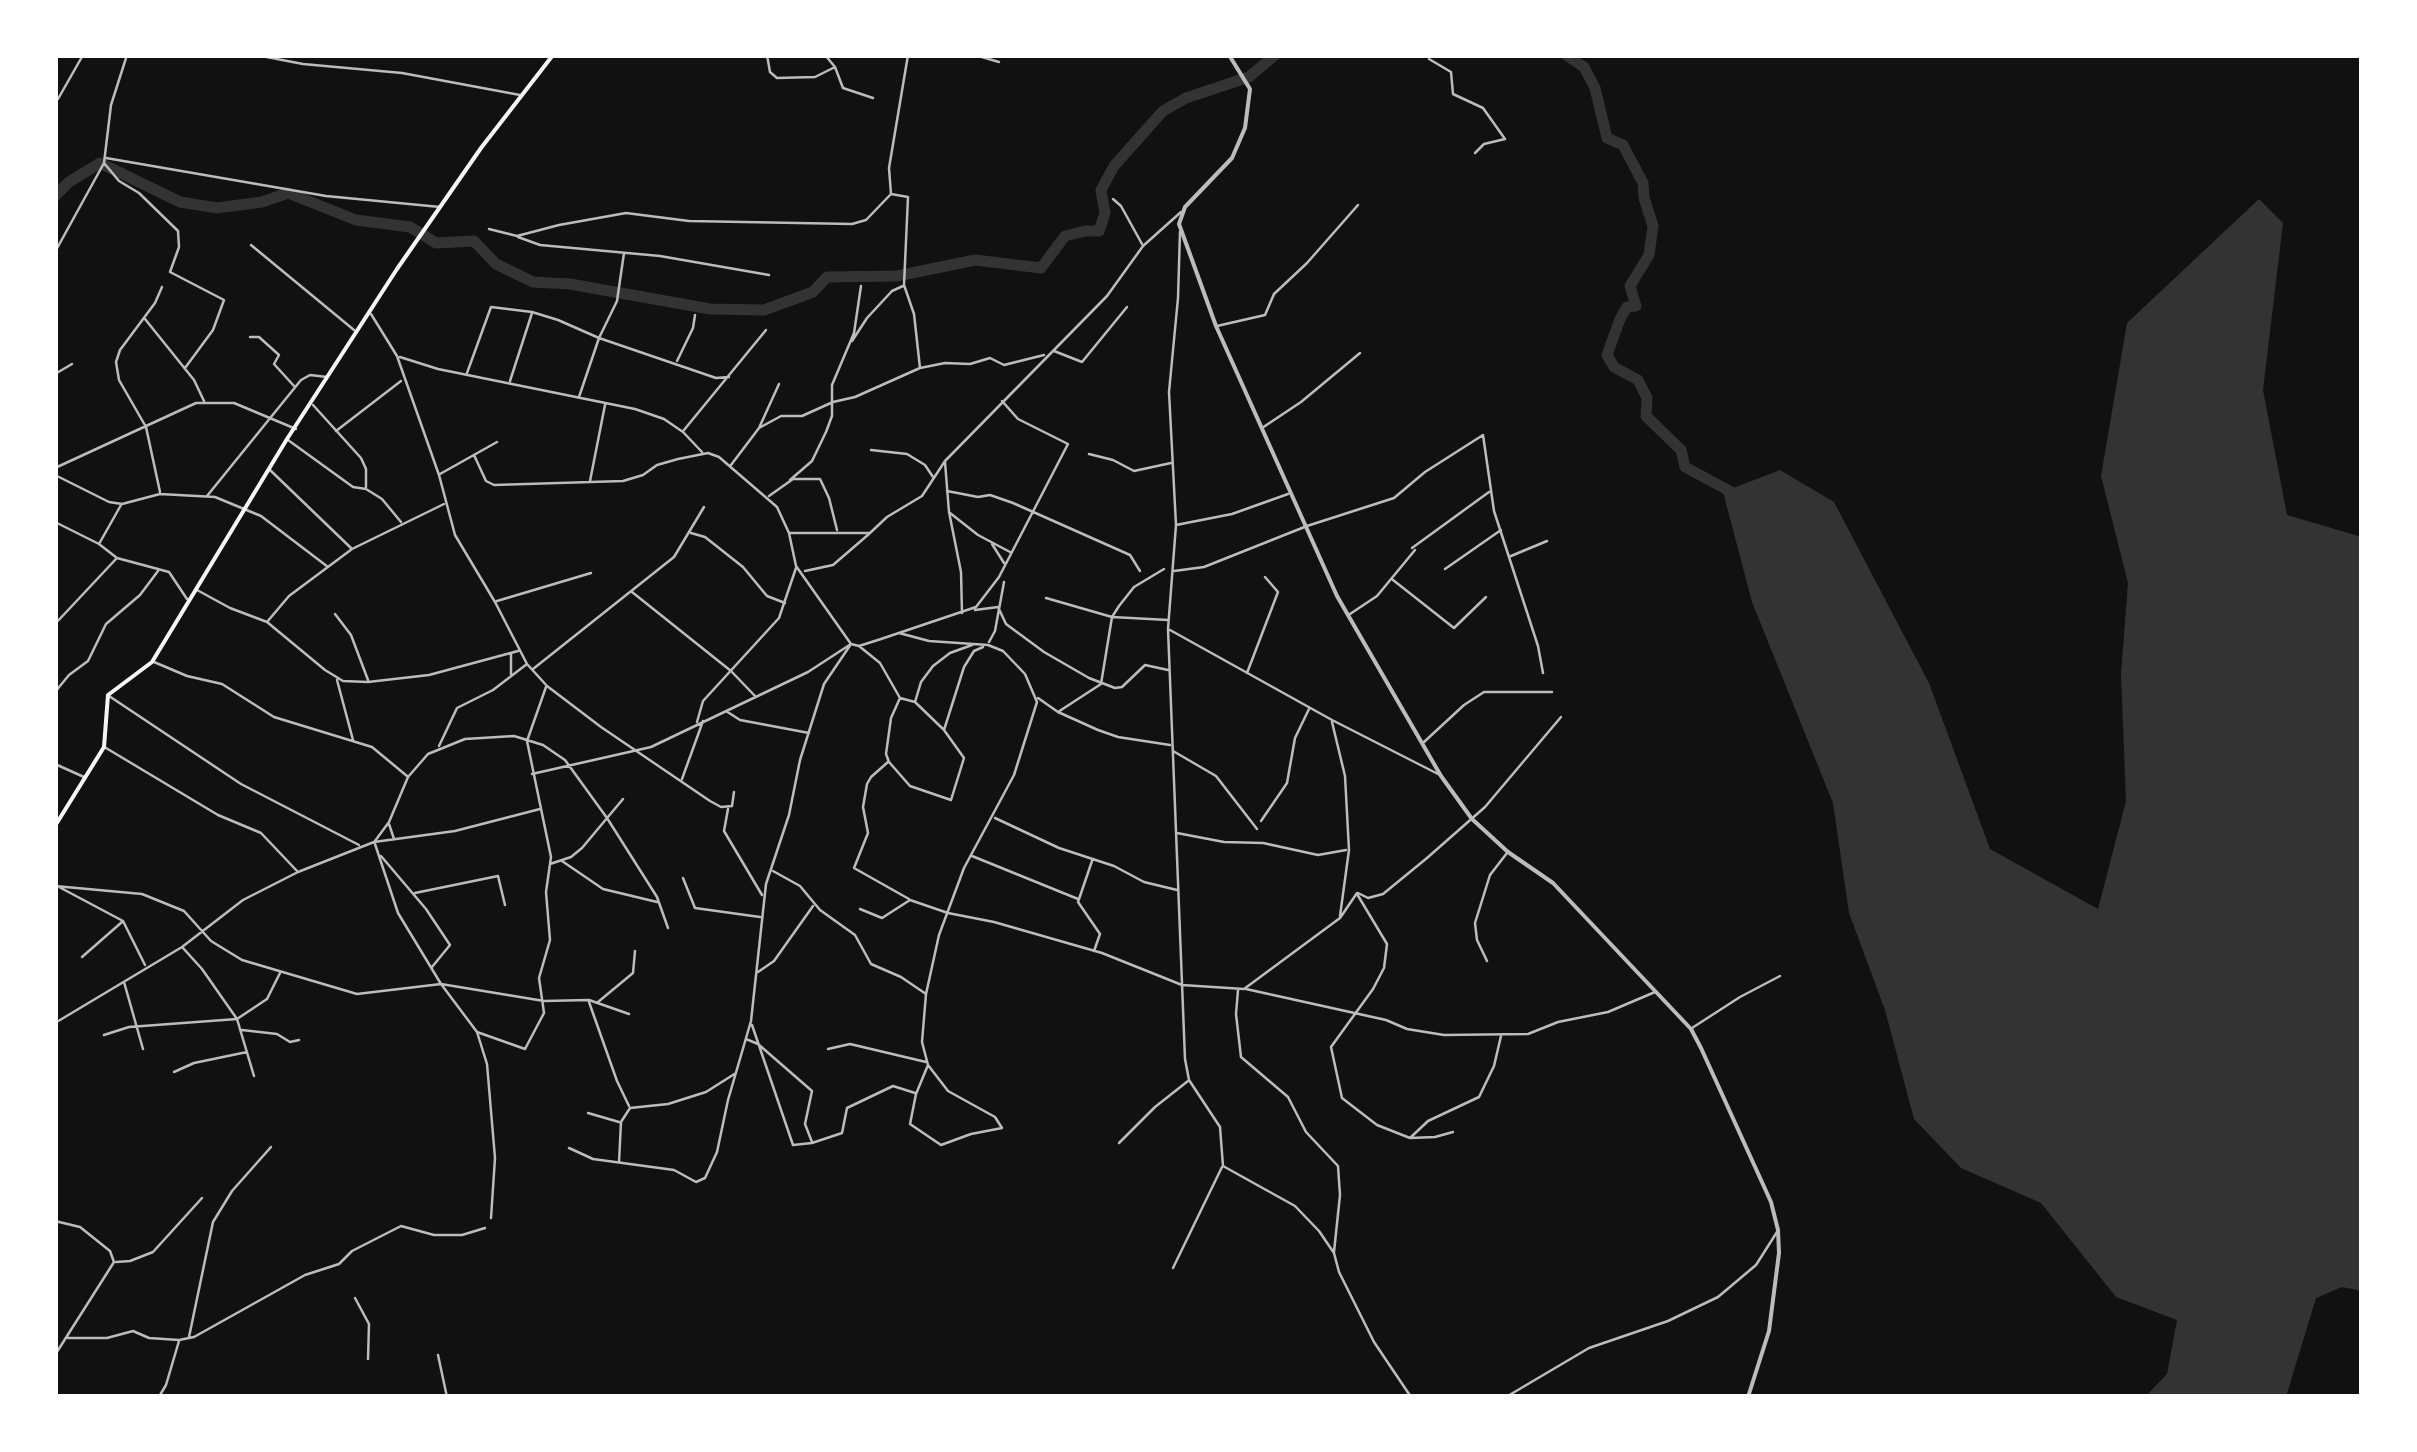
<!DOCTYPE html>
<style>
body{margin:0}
#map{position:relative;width:2417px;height:1452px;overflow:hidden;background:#111;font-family:Lato,sans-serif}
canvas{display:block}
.frame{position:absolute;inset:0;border:58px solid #fff;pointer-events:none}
</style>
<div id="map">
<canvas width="2417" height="1452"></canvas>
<div class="frame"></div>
</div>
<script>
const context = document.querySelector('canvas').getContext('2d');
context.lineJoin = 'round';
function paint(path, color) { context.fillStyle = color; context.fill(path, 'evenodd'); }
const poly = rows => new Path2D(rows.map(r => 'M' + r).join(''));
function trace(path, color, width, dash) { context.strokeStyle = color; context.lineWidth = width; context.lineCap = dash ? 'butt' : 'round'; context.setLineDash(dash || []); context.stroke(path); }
paint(poly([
 [2259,199,2283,223,2263,390,2287,515,2362,537,2362,1291,2342,1287,2316,1298,2286,1397,2145,1397,2167,1374,2177,1320,2116,1297,2041,1203,1961,1168,1914,1119,1885,1010,1849,913,1833,803,1752,602,1723,492,1780,470,1834,502,1929,683,1990,849,2098,909,2126,801,2121,674,2128,583,2101,476,2127,323]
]), '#333');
trace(poly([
 [1566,55,1584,67,1595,88,1607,138,1623,145,1643,183,1644,198,1653,226,1649,255,1630,286,1636,306,1627,307,1620,319,1607,355,1614,367,1638,380,1647,398,1646,416,1681,450,1685,467,1739,496],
 [55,196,69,182,100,163,180,202,217,208,262,202,288,193,356,220,410,227,436,243,474,241,496,264,533,282,570,284,710,309,764,310,813,292,827,277,897,276,975,260,1041,268,1065,236,1085,231,1099,231,1105,213,1101,190,1114,166,1163,111,1186,98,1249,77,1275,55]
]), '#333', 11);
trace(poly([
 [256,55,303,64,402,73,520,95],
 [767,55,770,72,777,78,815,77,835,67],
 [825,55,835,67,843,88,873,98],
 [908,55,889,168,891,194,908,197,904,285,914,314,920,368],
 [975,55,999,62],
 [1429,59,1451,72,1453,94,1483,108,1505,139,1484,144,1475,153],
 [58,99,83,55],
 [106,158,326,196,440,207],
 [104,163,119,181,139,193,178,231,179,247,170,272,224,300,213,330,185,368],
 [1113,199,1121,206,1142,244],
 [489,229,517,236,559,225,626,213,689,221,852,224,866,220,891,194],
 [1180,232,1178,298,1169,392,1176,525,1168,629,1185,1059,1189,1080,1220,1127,1223,1166,1295,1206,1319,1231,1334,1253,1339,1272,1374,1342,1411,1397],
 [518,237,540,245,660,256,769,275],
 [251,245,354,330],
 [55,252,104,163,111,105,127,55],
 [371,314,397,356,439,475,455,535,495,602,527,664,547,686,601,727,710,801,721,807,732,806,734,792],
 [145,319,194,380,204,401],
 [1217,326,1265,315,1274,294,1307,263,1358,205],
 [250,337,259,337,279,355,274,364,294,386],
 [852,341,867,318,892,291,903,286],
 [1054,351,1082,362,1127,307],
 [400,357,438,369,635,409,664,419,683,432,702,452],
 [677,361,693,328,695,315],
 [467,373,491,307,532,312,558,320,599,338,716,378,729,377],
 [55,374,72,364],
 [510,381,532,313],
 [579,397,599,338,617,301,624,253],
 [313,405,361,458,366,469,366,487],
 [759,428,781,416,802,416,833,402,855,397,920,368,945,363,970,364,990,358,1004,365,1044,355],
 [1262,428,1301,402,1360,353],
 [684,430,766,330],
 [336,431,401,381],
 [288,440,353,487,366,489,382,499,401,522],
 [871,450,907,454,925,465,933,477],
 [1089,454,1113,460,1134,471,1171,463],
 [474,455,486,481,494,485,623,481,643,475,657,465,678,459,708,453,719,457,777,507,789,533,796,566,851,644,824,684,800,760,789,815,766,884,751,1021,728,1100,717,1152,705,1178,696,1182,674,1170,593,1159,569,1148],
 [945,462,949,512,961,572,962,613],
 [731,465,759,428,779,384],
 [55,468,196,403,234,403,296,429],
 [270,470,351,548],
 [440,474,497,442],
 [55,475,109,502,122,504,160,494,215,497,261,516,328,567],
 [790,480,812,461,826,432,832,416,832,385,854,333,861,286],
 [590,481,605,405],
 [947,491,978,497,990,495,1013,503,1130,555,1140,571],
 [160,492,146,427,119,380,116,362,120,350,155,303,162,287],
 [207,496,301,380,310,375,327,377],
 [769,496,793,479,820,479,829,498,837,530],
 [950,513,978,535,1010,552],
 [55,522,99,544,117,558,169,572,187,599],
 [1176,525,1232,514,1288,494],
 [691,533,705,537,743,567,767,596,785,603],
 [789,533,870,533,887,517,922,496,945,461,1107,296,1143,246,1181,212],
 [99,544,121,505],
 [992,544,1004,563],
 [1412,548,1489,492],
 [1511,556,1547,541],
 [1445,569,1501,530],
 [805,571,833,565,869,534],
 [1174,571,1204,567,1307,526,1394,498,1425,472,1483,435,1494,511,1538,646,1543,673],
 [1393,580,1454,628,1486,597],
 [197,590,230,608,267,622,325,670,343,681,368,682,429,675,518,651],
 [632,592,731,671,755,696],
 [1046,598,1112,617,1168,620],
 [497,601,591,573],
 [975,610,998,607,1006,624,1044,652,1089,678,1115,688,1122,687,1145,665,1168,670],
 [335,614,351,635,368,680],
 [1350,614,1377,596,1415,550],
 [267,622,289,596,352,549,444,504],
 [55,624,116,559],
 [1170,630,1332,720,1440,775],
 [899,633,929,641,988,645,1003,651,1025,674,1037,702,1014,775,964,868,939,935,926,994,922,1042,928,1065,948,1091,995,1117,1002,1128,971,1134,941,1145,910,1124,916,1094,928,1065],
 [989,642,995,631,1004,582],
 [859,646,880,663,900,698,915,702,943,729],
 [511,653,511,675],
 [154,662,187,676,222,684,274,717,372,747,407,776],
 [533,669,674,557,704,507],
 [1247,673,1278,592,1265,577],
 [337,680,353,740],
 [55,692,69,675,88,661,106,624,140,595,158,571],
 [109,696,241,784,359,845],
 [900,698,891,718,886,754,889,762,910,786,951,800,964,758,944,730,964,667,974,651,983,647],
 [1038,698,1058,712,1098,730,1118,737,1170,745],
 [915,702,921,682,933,666,950,653,972,645],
 [726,711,740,720,809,733],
 [1058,712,1101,684,1112,617,1119,606,1134,587,1164,569],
 [697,722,703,701,779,618,796,568],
 [1332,722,1345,776,1349,850,1340,916],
 [1424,742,1464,705,1484,692,1552,692],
 [439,746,457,708,493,690,527,664],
 [106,748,218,815,261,833,298,872],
 [1173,751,1216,776,1257,829],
 [888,762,871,777,867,784,863,807,868,833,854,868,909,899],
 [55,764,84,777],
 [532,774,651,747,808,672,851,644,859,646,881,639,976,607,999,577,1068,444,1018,419,1002,401],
 [682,779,703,721],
 [728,809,724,831,762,895],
 [995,818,1059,848,1114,866,1144,882,1177,890],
 [1261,821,1287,783,1295,738,1309,709],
 [389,824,394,839],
 [1177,833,1224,842,1263,843,1318,855,1346,850],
 [375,841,389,822,408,777,428,754,465,739,514,736,543,745,565,760,607,818,657,897,668,928],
 [375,844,398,913,441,984,477,1032,487,1064,495,1158,491,1218],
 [381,856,426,909,450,945,432,967],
 [972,856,1078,899],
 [562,861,603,889,657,902],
 [1092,861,1078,902,1100,934,1094,951],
 [550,864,571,857,582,848,623,799],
 [773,871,800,886,820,910,855,935,871,964,901,977,926,994],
 [683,878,695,908,760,917],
 [55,886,142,894,184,911,211,941,242,960,357,994,441,984,544,1001,589,1000,629,1014],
 [59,887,123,921,145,965],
 [415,893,498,876,505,905],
 [1358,893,1368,898,1383,894,1427,858,1485,807,1561,717],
 [1357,894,1387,944,1384,968,1373,989,1331,1047,1342,1098,1377,1125,1410,1138,1435,1137,1453,1132],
 [860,909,882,918,910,900,948,913,994,922,1102,953,1182,985,1244,989,1340,918,1357,893],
 [183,948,202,969,237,1019,254,1076],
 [82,957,122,922],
 [1487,961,1477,940,1475,923,1490,875,1507,853],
 [758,972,774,961,813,906],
 [124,982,143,1049],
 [1246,989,1386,1020,1407,1029,1444,1035,1528,1034,1558,1022,1608,1012,1655,992],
 [1238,990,1236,1014,1241,1057,1288,1097,1306,1132,1338,1166,1340,1195,1334,1252],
 [589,1002,617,1081,629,1106],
 [598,1002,633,973,635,951],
 [55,1023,182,947,243,900,298,872,374,842,455,831,540,809],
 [752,1025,793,1145,812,1143,842,1133,847,1108,893,1086,915,1093],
 [1692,1028,1740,997,1780,976],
 [242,1030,277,1034,290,1042,299,1040],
 [477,1032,525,1049,544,1013,539,978,550,940,546,892,551,857,527,741,546,687],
 [104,1035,129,1027,237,1019,267,999,280,973],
 [746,1039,758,1044,812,1091,805,1124,812,1142],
 [828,1049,850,1044,926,1062],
 [174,1072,194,1063,247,1052],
 [588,1113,619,1122],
 [1410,1138,1428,1121,1479,1097,1494,1066,1501,1036],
 [1119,1143,1155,1107,1188,1081],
 [619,1162,621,1122,630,1108,668,1104,706,1092,736,1073],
 [55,1221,80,1227,110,1251,114,1262,55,1355],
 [116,1262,130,1261,153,1252,202,1198],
 [1173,1268,1222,1167],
 [355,1298,369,1324,368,1359],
 [189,1337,213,1222,232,1191,271,1147],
 [68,1338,107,1338,133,1331,149,1338,179,1340,194,1337,305,1275,339,1264,352,1251,401,1226,434,1235,462,1235,485,1228],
 [438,1355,447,1397],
 [160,1395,166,1385,179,1341],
 [1506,1397,1589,1348,1668,1321,1718,1297,1756,1265,1777,1232]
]), '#bcbcbc', 2.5);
trace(poly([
 [1229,55,1250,89,1245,128,1232,158,1185,207,1179,224,1216,326,1337,596,1441,776,1472,819,1508,852,1553,883,1691,1029,1701,1048,1771,1202,1778,1230,1779,1253,1769,1331,1748,1397]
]), '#bcbcbc', 4);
trace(poly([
 [55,826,104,747,108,695,152,662,287,439,397,269,481,148,553,55]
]), '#f5f5f5', 4);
</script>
